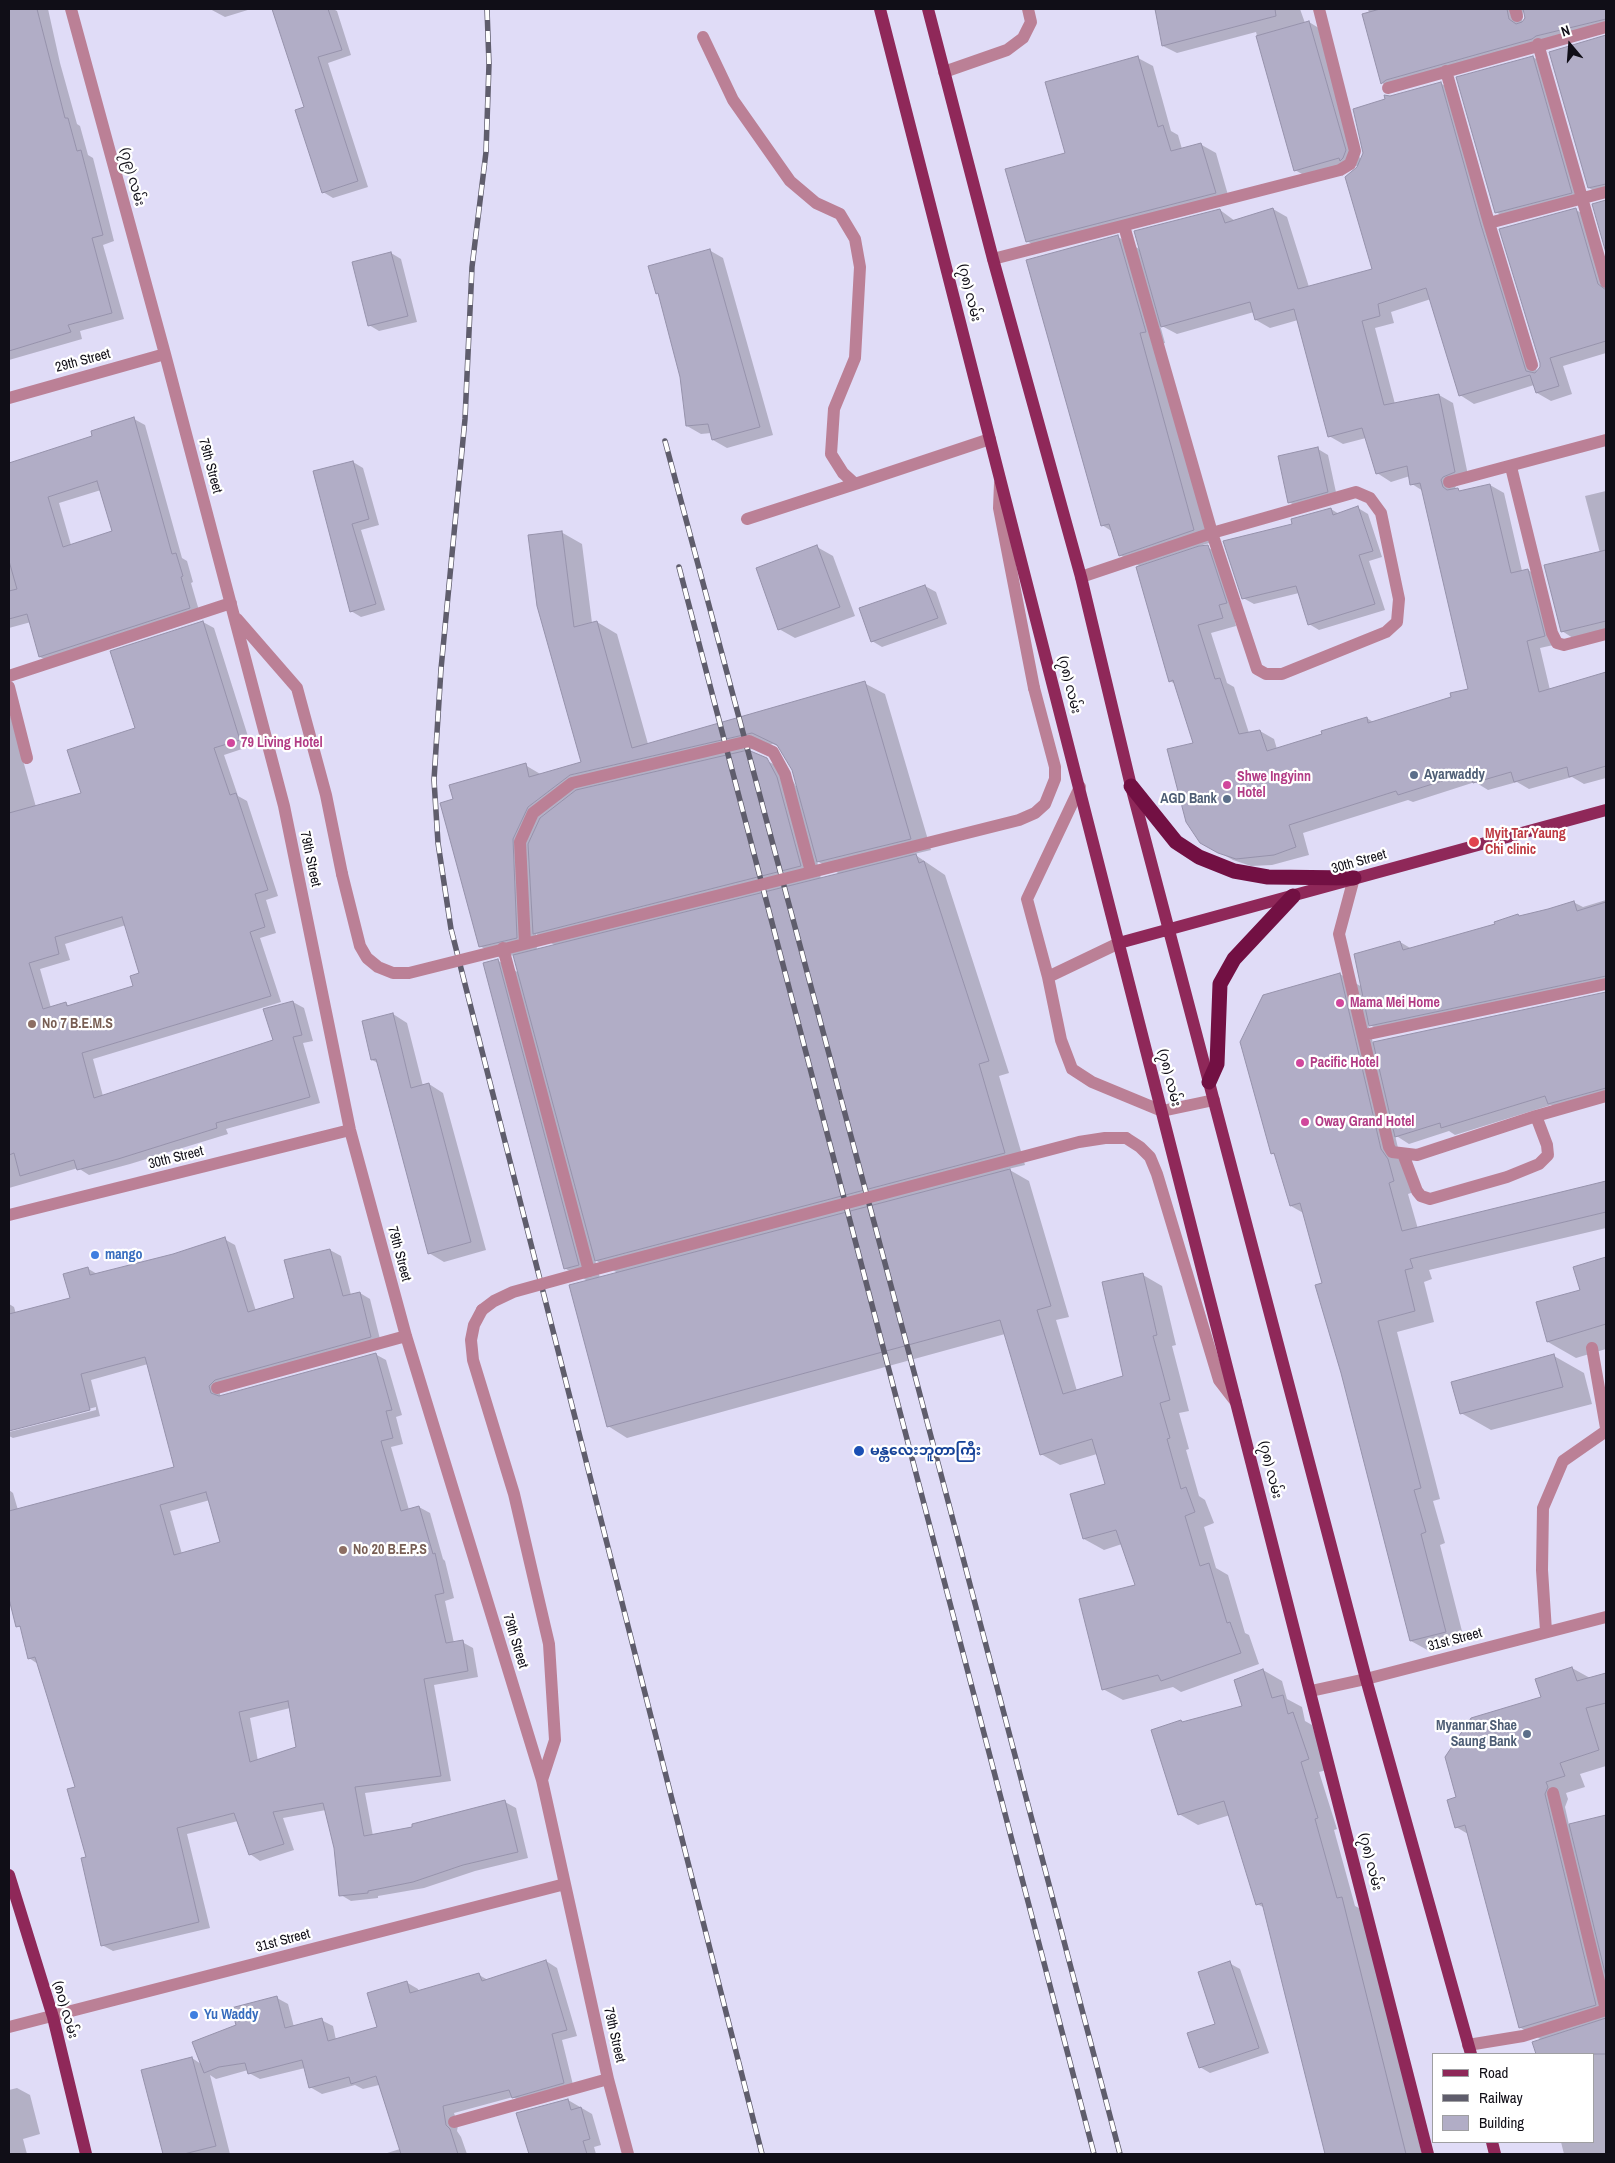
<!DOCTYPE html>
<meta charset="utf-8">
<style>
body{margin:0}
#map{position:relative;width:1615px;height:2163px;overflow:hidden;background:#e0dcf7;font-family:"Archivo Narrow",sans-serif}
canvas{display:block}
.frame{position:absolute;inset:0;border:10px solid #100e17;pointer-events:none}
.legend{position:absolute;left:1432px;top:2053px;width:162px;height:90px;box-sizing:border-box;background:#fff;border:1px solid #9f9fa2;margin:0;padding:6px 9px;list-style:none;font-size:15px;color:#100e17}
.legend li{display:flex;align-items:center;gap:10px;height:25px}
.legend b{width:25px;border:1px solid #9f9fa2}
.north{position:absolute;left:1545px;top:20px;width:50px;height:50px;-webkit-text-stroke:4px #fff;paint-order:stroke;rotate:342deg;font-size:14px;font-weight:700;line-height:20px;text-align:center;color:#100e17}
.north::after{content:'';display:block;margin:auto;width:18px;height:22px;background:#100e17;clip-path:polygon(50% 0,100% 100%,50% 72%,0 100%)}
</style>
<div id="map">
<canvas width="1615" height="2163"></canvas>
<div class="frame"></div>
<ul class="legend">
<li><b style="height:6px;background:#8f2859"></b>Road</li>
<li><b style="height:6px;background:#5f5d6c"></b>Railway</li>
<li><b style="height:14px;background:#b1adc6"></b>Building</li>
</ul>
<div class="north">N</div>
</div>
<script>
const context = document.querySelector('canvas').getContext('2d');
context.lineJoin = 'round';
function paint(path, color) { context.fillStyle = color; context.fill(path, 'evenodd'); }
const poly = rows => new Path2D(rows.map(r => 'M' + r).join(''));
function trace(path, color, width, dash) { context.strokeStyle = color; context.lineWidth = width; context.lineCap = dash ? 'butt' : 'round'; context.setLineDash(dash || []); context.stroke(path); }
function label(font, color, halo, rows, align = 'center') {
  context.font = font + ' "Archivo Narrow","Noto Sans Myanmar",sans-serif'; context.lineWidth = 4.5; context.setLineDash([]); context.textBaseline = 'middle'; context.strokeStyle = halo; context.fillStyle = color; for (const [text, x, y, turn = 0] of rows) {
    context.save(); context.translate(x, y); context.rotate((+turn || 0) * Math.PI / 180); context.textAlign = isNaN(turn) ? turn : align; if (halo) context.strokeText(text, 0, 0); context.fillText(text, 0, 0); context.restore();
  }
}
paint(poly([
 [9,9,48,9,60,63,77,124,80,126,88,155,93,158,114,241,103,245,124,319,80,331,82,339,9,360],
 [210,9,251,9,225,17],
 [316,9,333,9,337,11,351,55,328,63,368,187,333,198,323,192,305,108,277,21],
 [1156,9,1300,9,1305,23,1309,22,1322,30,1361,162,1387,100,1390,97,1440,83,1454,91,1538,375,1576,210,1590,218,1606,274,1606,353,1563,366,1572,394,1551,401,1537,393,1534,385,1474,404,1460,395,1431,299,1391,312,1394,323,1375,328,1395,404,1439,395,1453,403,1469,480,1457,484,1454,490,1462,492,1490,485,1504,493,1522,571,1528,570,1542,578,1558,644,1540,648,1550,690,1606,680,1606,778,1584,784,1572,777,1529,789,1517,782,1488,790,1475,782,1413,802,1408,800,1303,833,1309,855,1272,865,1251,866,1233,860,1201,842,1195,744,1175,684,1170,681,1141,567,1120,555,1113,532,1102,525,1118,237,1141,250,1220,210,1235,221,1273,209,1287,217,1309,287,1374,270,1360,165,1309,178,1295,170,1256,32,1177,53,1163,46],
 [1254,312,1256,320,1270,328,1298,320,1329,436,1343,444,1366,438,1377,473,1391,482,1410,476,1412,484,1423,491,1470,689,1452,698,1373,722,1367,718,1277,749,1274,739,1260,731,1249,733,1234,687,1227,683,1211,633,1236,626,1221,555,1207,547,1199,546,1213,542,1159,345,1165,343,1160,325,1177,334],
 [1368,9,1606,9,1606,30,1396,91,1382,83,1364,14,1369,13],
 [1523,11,1525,11,1526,14,1522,23],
 [1606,37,1606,195,1603,196,1589,188,1550,52],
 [1533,57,1548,66,1587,201,1511,221,1496,212],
 [1138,58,1153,66,1171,131,1178,135,1182,149,1200,144,1216,153,1230,202,1042,250,1027,241],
 [709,250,723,258,773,435,727,448,713,440,711,433,701,434,687,426,682,377,660,294,657,293],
 [391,253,401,259,417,322,379,331,369,325],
 [134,419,145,425,182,558,187,561,193,582,191,583,200,614,52,663,40,657,31,622,9,628,9,464,94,437],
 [101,490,113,532,71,545,59,503],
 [1318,449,1328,455,1337,497,1299,508,1289,502],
 [353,462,363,468,379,525,361,530,385,610,361,617,351,611,340,573],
 [1606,491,1606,632,1576,640,1562,631,1600,553,1585,496],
 [1358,508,1368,514,1382,557,1369,561,1385,610,1319,630,1309,624,1299,593,1254,604,1243,598,1293,525,1331,509,1339,514],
 [561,532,582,544,592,623,597,622,617,634,648,744,864,683,885,694,931,850,914,854,945,875,1009,1073,999,1076,1025,1165,1008,1169,1029,1181,1069,1317,1056,1320,1077,1391,1124,1377,1143,1275,1162,1286,1176,1345,1172,1346,1189,1411,1179,1413,1189,1449,1186,1450,1199,1496,1205,1500,1214,1523,1204,1527,1216,1568,1228,1575,1245,1633,1249,1635,1259,1664,1181,1692,1173,1687,1123,1700,1103,1689,1137,1585,1122,1544,1104,1550,1084,1539,1071,1495,1106,1484,1097,1454,1060,1465,1041,1454,1005,1334,627,1438,608,1426,588,1281,566,1269,497,960,519,973,514,955,500,958,480,946,454,800,525,765,542,775,583,763],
 [773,744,780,747,793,770,798,790,788,772,747,750],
 [817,861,840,874,821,879],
 [536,934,556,946,537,951],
 [595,1260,602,1264,618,1273,600,1278],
 [817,547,833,556,855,616,795,638,779,629],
 [925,586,936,592,947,624,882,647,872,641],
 [203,622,214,628,251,746,224,755,238,796,247,801,278,896,266,900,276,933,260,938,281,1002,93,1059,103,1096,274,1041,293,1002,304,1008,313,1041,303,1043,320,1103,226,1129,228,1134,130,1164,89,1175,78,1168,9,1188,9,710,36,807,82,794,136,729],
 [126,925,141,974,134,987,70,1006,66,1004,51,1008,40,969,70,960,65,944],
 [1606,900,1606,985,1383,1032,1368,1024,1373,1043,1606,994,1606,1098,1562,1111,1551,1105,1455,1135,1449,1131,1409,1144,1395,1135,1401,1161,1414,1192,1408,1194,1418,1229,1606,1183,1606,1228,1429,1270,1432,1279,1424,1282,1434,1322,1397,1332,1440,1499,1433,1501,1445,1543,1440,1545,1465,1643,1431,1652,1411,1641,1305,1214,1291,1206,1276,1156,1272,1153,1340,974,1362,987,1400,942,1412,949,1497,925,1518,916,1521,917,1573,902,1583,907],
 [393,1014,407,1023,423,1086,429,1084,443,1093,486,1250,444,1262,429,1253,378,1063,372,1060],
 [224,1239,235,1245,256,1311,295,1299,330,1250,341,1256,351,1295,360,1293,370,1299,381,1343,220,1392,220,1397,375,1354,386,1360,402,1415,396,1417,403,1444,391,1447,409,1510,419,1507,430,1513,443,1559,445,1561,454,1598,445,1601,454,1643,462,1642,473,1648,478,1677,434,1685,451,1781,365,1793,373,1836,414,1828,505,1802,516,1808,528,1858,475,1871,424,1888,378,1896,378,1898,351,1901,341,1895,336,1848,326,1810,283,1818,294,1850,260,1861,250,1854,238,1821,187,1834,210,1928,113,1951,102,1945,76,1788,38,1664,29,1658,22,1628,17,1626,9,1594,9,1490,13,1493,18,1510,176,1468,148,1364,91,1380,100,1416,13,1438,9,1436,9,1304,14,1307,16,1314,71,1299,87,1268,97,1274,173,1255],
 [96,1407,96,1410,9,1432,9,1430],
 [210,1500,222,1543,182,1554,170,1511],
 [290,1708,297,1748,258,1761,250,1718],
 [1606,1258,1606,1349,1576,1358,1548,1342,1581,1291,1574,1268],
 [1554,1356,1584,1373,1592,1404,1491,1430,1461,1413],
 [1572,1668,1590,1678,1606,1674,1606,1766,1580,1774,1585,1787,1566,1793,1568,1799,1565,1807,1569,1825,1606,1816,1606,2154,1564,2154,1561,2142,1594,2142,1594,2054,1537,2054,1534,2042,1542,2040,1521,2028,1468,1834,1456,1827,1458,1798,1543,1698],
 [1263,1670,1282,1681,1287,1699,1302,1707,1305,1721,1312,1725,1327,1770,1319,1772,1337,1829,1334,1830,1355,1906,1361,1909,1422,2154,1326,2154,1265,1908,1257,1904,1230,1815,1198,1825,1179,1814,1181,1721,1184,1723,1244,1707],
 [546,1961,557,1968,577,2036,562,2040,574,2089,524,2103,513,2097,454,2113,458,2125,457,2131,461,2137,467,2154,384,2154,400,2149,379,2085,363,2089,355,2085,322,2094,310,2087,305,2068,260,2079,249,2073,248,2070,216,2079,210,2075,230,2154,164,2154,143,2071,192,2058,201,2064,237,2026,277,1998,288,2004,294,2027,321,2020,333,2026,336,2040,379,2028,406,1982,418,1989,419,1992,479,1975,488,1980],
 [1229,1963,1240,1969,1269,2053,1210,2073,1200,2067,1217,2025],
 [17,2088,30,2095,40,2134,23,2139,27,2154,9,2154,9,2090],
 [568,2100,592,2114,601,2145,594,2147,596,2154,530,2154,518,2114]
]), '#0003');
const building = poly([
 [9,9,37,9,65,118,68,118,77,151,81,150,103,235,92,238,112,313,68,325,71,332,9,351,9,9],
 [272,9,328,9,342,50,318,57,358,181,322,193,295,110,304,107,272,9],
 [1155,9,1275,9,1276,16,1162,46,1155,9],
 [1380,9,1507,9,1509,19,1516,24,1522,22,1525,18,1523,9,1606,9,1606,19,1536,36,1532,39,1386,80,1381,84,1362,14,1380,9],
 [1309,21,1346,150,1343,158,1340,161,1339,158,1294,171,1256,36,1309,21],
 [1606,35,1606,184,1588,188,1549,52,1606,35],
 [1138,56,1158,127,1163,125,1171,151,1201,143,1216,193,1026,242,1005,169,1065,153,1045,82,1138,56],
 [1533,56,1572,193,1495,213,1456,77,1533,56],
 [1441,82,1481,225,1526,371,1535,373,1540,367,1540,363,1499,229,1576,208,1598,284,1606,290,1606,341,1550,358,1559,386,1536,393,1530,375,1459,396,1426,288,1378,304,1380,316,1362,321,1384,405,1439,394,1455,472,1443,477,1441,480,1443,487,1447,490,1458,488,1459,491,1490,484,1511,573,1528,569,1545,636,1527,641,1539,692,1606,672,1606,766,1569,777,1567,767,1514,782,1511,772,1473,783,1470,772,1398,795,1396,791,1289,825,1296,847,1274,855,1236,859,1218,853,1200,843,1186,822,1167,749,1193,743,1173,680,1169,682,1136,567,1199,546,1208,545,1227,603,1219,605,1223,618,1198,625,1215,679,1220,678,1239,734,1260,730,1267,751,1322,734,1321,731,1367,717,1368,723,1451,697,1450,693,1468,689,1420,483,1410,485,1407,466,1376,474,1362,428,1328,437,1294,309,1255,320,1250,302,1161,327,1134,231,1220,209,1225,223,1273,208,1298,289,1372,269,1345,177,1357,167,1363,153,1353,109,1385,99,1384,95,1390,96,1441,82],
 [1606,200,1606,253,1592,204,1606,200],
 [1118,235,1146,332,1140,333,1194,530,1119,556,1109,524,1101,526,1026,260,1118,235],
 [710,249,760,427,712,440,708,424,686,426,680,377,658,293,656,294,648,266,710,249],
 [391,252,408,316,368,326,352,262,391,252],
 [134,417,172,554,176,553,183,576,181,577,190,608,39,657,27,614,9,619,9,591,17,589,9,561,9,463,92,436,91,431,134,417],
 [97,481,112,531,63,547,48,497,97,481],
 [1318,447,1328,492,1288,503,1278,456,1318,447],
 [353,461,369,519,352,524,376,604,350,612,313,471,353,461],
 [1358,506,1373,551,1359,555,1375,604,1308,625,1296,586,1242,599,1223,541,1292,524,1291,519,1331,508,1333,515,1358,506],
 [562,531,574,627,597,621,632,748,865,681,911,839,817,862,792,770,777,745,752,733,570,775,528,807,513,839,517,938,479,947,440,803,453,799,449,785,526,763,529,777,581,762,537,606,528,535,562,531],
 [817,545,840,607,778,630,756,568,817,545],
 [1606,550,1606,621,1561,632,1544,565,1606,550],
 [925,585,938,618,871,642,859,608,925,585],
 [203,621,240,740,214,748,230,795,236,793,268,890,255,894,265,927,250,932,271,996,82,1053,94,1098,273,1040,263,1009,293,1001,302,1035,293,1037,310,1097,216,1123,217,1128,118,1159,77,1170,74,1160,20,1176,14,1153,9,1155,9,813,81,793,67,750,135,728,110,651,203,621],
 [122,917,139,973,130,976,133,986,67,1006,66,1002,43,1009,29,963,59,954,55,937,122,917],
 [748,750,767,758,777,777,801,866,533,934,528,844,540,818,576,790,748,750],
 [916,854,919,863,924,861,989,1061,979,1064,1005,1153,595,1261,513,955,916,854],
 [1574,901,1577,911,1606,902,1606,976,1369,1026,1354,954,1400,941,1403,950,1495,924,1494,922,1518,914,1519,916,1548,909,1574,901],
 [498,959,579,1265,564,1269,483,963,498,959],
 [1340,973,1381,1149,1388,1159,1394,1181,1389,1183,1402,1231,1606,1181,1606,1212,1410,1259,1413,1268,1405,1270,1415,1311,1378,1321,1421,1488,1414,1490,1426,1532,1421,1534,1446,1632,1410,1641,1341,1373,1315,1285,1322,1283,1300,1203,1290,1206,1274,1153,1271,1154,1240,1042,1263,995,1340,973],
 [1606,992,1606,1088,1548,1104,1545,1096,1441,1128,1440,1123,1395,1137,1373,1042,1606,992],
 [393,1013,411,1088,429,1083,471,1242,428,1254,376,1059,371,1060,362,1021,393,1013],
 [1010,1169,1051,1306,1037,1310,1063,1394,1123,1376,1102,1282,1143,1273,1157,1335,1153,1336,1170,1400,1160,1403,1170,1438,1167,1439,1181,1489,1186,1487,1195,1512,1185,1516,1200,1566,1209,1563,1227,1623,1230,1622,1241,1653,1161,1681,1158,1675,1102,1690,1079,1599,1135,1585,1116,1530,1083,1539,1070,1494,1105,1484,1092,1439,1040,1455,1000,1320,607,1427,569,1285,1010,1169],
 [225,1237,248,1312,294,1298,284,1260,330,1249,343,1296,360,1292,371,1337,215,1380,209,1386,211,1393,219,1396,376,1353,392,1410,386,1411,393,1438,381,1441,401,1511,419,1506,433,1554,435,1553,444,1593,435,1595,446,1643,463,1640,468,1671,424,1679,441,1776,355,1787,364,1836,412,1827,412,1824,505,1800,518,1852,463,1865,413,1882,368,1891,368,1893,339,1896,334,1848,323,1803,273,1812,284,1844,249,1855,234,1813,177,1828,199,1922,101,1946,81,1858,86,1857,67,1789,75,1787,35,1657,28,1659,20,1626,16,1627,9,1599,9,1511,174,1467,145,1357,81,1374,90,1410,9,1431,9,1314,70,1298,63,1274,88,1267,90,1275,173,1254,225,1237],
 [206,1492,220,1542,174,1555,160,1505,206,1492],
 [288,1701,296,1747,250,1762,239,1712,288,1701],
 [1606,1257,1606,1324,1547,1342,1536,1302,1580,1290,1573,1267,1606,1257],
 [1554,1354,1563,1387,1460,1414,1451,1382,1554,1354],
 [1572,1667,1577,1681,1606,1673,1606,1703,1586,1708,1599,1750,1560,1763,1565,1776,1546,1782,1548,1787,1545,1794,1596,2005,1519,2028,1465,1825,1455,1828,1447,1800,1456,1797,1445,1757,1471,1718,1541,1697,1535,1679,1572,1667],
 [1263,1669,1272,1698,1283,1695,1288,1714,1293,1712,1309,1759,1301,1762,1318,1818,1315,1819,1337,1898,1342,1897,1406,2154,1325,2154,1262,1903,1256,1905,1224,1801,1178,1815,1151,1730,1181,1720,1182,1722,1242,1706,1234,1680,1263,1669],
 [1606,1815,1606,1977,1569,1824,1606,1815],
 [546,1960,567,2030,552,2034,564,2083,512,2098,509,2090,443,2106,446,2125,450,2129,458,2154,401,2154,376,2076,351,2084,349,2077,309,2088,302,2060,248,2074,245,2063,219,2067,204,2073,192,2042,236,2025,231,2008,277,1996,285,2028,322,2018,328,2041,377,2027,367,1993,407,1981,410,1993,479,1973,482,1981,546,1960],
 [1230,1961,1259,2048,1199,2068,1187,2033,1215,2024,1198,1972,1230,1961],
 [1606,2018,1606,2054,1536,2054,1532,2042,1606,2018],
 [192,2057,216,2146,184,2154,163,2154,141,2070,192,2057],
 [568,2099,571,2110,581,2107,590,2139,583,2141,587,2154,529,2154,516,2113,568,2099]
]);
paint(building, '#b1adc6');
trace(building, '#9692ab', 1);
trace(poly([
 [71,9,165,354,284,806,350,1130,406,1336,542,1780,608,2079,628,2154],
 [1515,9,1517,16],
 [703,37,733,100,790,181,816,203,840,214,855,239,860,267,855,358,834,409,831,454,843,473,855,484,990,439],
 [1538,44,1606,282],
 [1446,71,1489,223,1606,192],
 [944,72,1007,50,1023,38,1031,22,1028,9],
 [1388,88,1606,27],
 [1489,223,1532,365],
 [993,259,1340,170,1350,164,1355,151,1319,9],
 [9,398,165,354],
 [1511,467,1552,633,1557,643,1564,645,1606,634],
 [1449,482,1606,440],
 [1000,483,999,508,1034,688],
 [747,519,855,484],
 [1081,577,1212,533,1356,492,1370,498,1381,513,1399,599,1397,622,1386,632,1282,674,1266,674,1257,669,1212,533,1124,226],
 [237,619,297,688,326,795,342,874],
 [9,676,231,603],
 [9,687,27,758],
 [1080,787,1027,899,1048,977,1061,1040,1072,1069,1092,1082,1162,1111,1214,1100],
 [1354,878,1339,934,1389,1147,1392,1152,1417,1155,1536,1116,1606,1096],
 [503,948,589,1271],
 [1048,977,1119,943],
 [1364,1035,1606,984],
 [1126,1138,1140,1147,1150,1157,1157,1174,1219,1380,1236,1402],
 [1403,1154,1417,1191,1421,1196,1430,1199,1507,1177,1539,1164,1548,1155,1547,1145,1536,1116],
 [9,1215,350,1130],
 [482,1310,474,1325,471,1340,473,1360,514,1494,549,1644,555,1740,542,1780],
 [1592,1348,1606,1428],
 [217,1388,406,1336],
 [1546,1631,1542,1570,1543,1508,1563,1461,1606,1431],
 [1311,1691,1366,1679,1606,1617],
 [9,2027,565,1884],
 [1468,2045,1523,2036,1606,2010,1553,1793],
 [454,2122,608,2079]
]), '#bb8096', 12);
trace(poly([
 [880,9,1428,2154],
 [928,9,993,259,1081,577,1131,786,1366,1679,1471,2054],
 [1119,943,1606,810],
 [9,1875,53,2017,86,2154],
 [1492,2142,1495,2154]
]), '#8f2859', 12);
trace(poly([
 [1131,786,1176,842,1199,857,1234,871,1268,877,1354,878],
 [1209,1082,1217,1064,1220,984,1234,959,1293,896]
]), '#721043', 15);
const rail = poly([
 [487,9,489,64,486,152,472,267,465,419,441,669,434,780,438,843,451,929,762,2154],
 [665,441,909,1353,1120,2154],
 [679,567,1094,2154]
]);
trace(rail, '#5f5d6c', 5.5);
trace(rail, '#fff', 4, [11]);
trace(poly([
 [342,874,360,946,367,958,378,967,393,973,409,973,1019,820,1035,813,1045,804,1055,779,1055,767,1034,688],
 [525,943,520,842,533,813,572,783,749,741,773,752,785,774,811,872],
 [482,1310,494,1301,513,1292,589,1271,1079,1142,1105,1138,1126,1138]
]), '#bb8096', 12);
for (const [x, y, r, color] of [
 [231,743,5,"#d1479c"],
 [1414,775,5,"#5c6f8a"],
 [1227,785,5,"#d1479c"],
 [1227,799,5,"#5c6f8a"],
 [1474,842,6,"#e0444e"],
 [1340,1003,5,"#d1479c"],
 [32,1024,5,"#8d6e63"],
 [1300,1063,5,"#d1479c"],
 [1305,1122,5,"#d1479c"],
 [95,1255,5,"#3f7fe0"],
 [859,1451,6,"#1a4fb4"],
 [343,1550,5,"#8d6e63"],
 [1527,1734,5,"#5c6f8a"],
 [194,2015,5,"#3f7fe0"]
]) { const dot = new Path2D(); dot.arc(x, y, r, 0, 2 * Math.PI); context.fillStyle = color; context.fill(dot); trace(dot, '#fff', 2); }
label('14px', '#100e17', '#fff', [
 ["(၇၉) လမ်း",132,177,75],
 ["(၇၈) လမ်း",969,293,76],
 ["29th Street",83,361,-15],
 ["79th Street",210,466,75],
 ["(၇၈) လမ်း",1069,685,76],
 ["79th Street",310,859,78],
 ["30th Street",1359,862,-16],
 ["(၇၈) လမ်း",1169,1078,76],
 ["30th Street",176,1158,-14],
 ["79th Street",399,1254,75],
 ["(၇၈) လမ်း",1270,1470,76],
 ["31st Street",1455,1640,-15],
 ["79th Street",515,1641,73],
 ["(၇၈) လမ်း",1370,1862,76],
 ["31st Street",283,1941,-15],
 ["(၈၀) လမ်း",65,2010,74],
 ["79th Street",614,2035,77]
]);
label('bold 14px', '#b23c85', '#fff', [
 ["79 Living Hotel",241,743],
 ["Shwe Ingyinn",1237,777],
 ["Hotel",1237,793],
 ["Mama Mei Home",1350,1003],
 ["Pacific Hotel",1310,1063],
 ["Oway Grand Hotel",1315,1122]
], 'left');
label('bold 14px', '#4e5e75', '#fff', [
 ["Ayarwaddy",1424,775,"left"],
 ["AGD Bank",1217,799],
 ["Myanmar Shae",1517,1726],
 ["Saung Bank",1517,1742]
], 'right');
label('bold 14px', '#be3a42', '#fff', [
 ["Myit Tar Yaung",1485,834],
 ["Chi clinic",1485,850]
], 'left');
label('bold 14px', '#785e54', '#fff', [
 ["No 7 B.E.M.S",42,1024],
 ["No 20 B.E.P.S",353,1550]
], 'left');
label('bold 14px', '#366cbe', '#fff', [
 ["mango",105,1255],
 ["Yu Waddy",204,2015]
], 'left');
label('bold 14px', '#164399', '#fff', [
 ["မန္တလေးဘူတာကြီး",870,1451]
], 'left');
</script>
